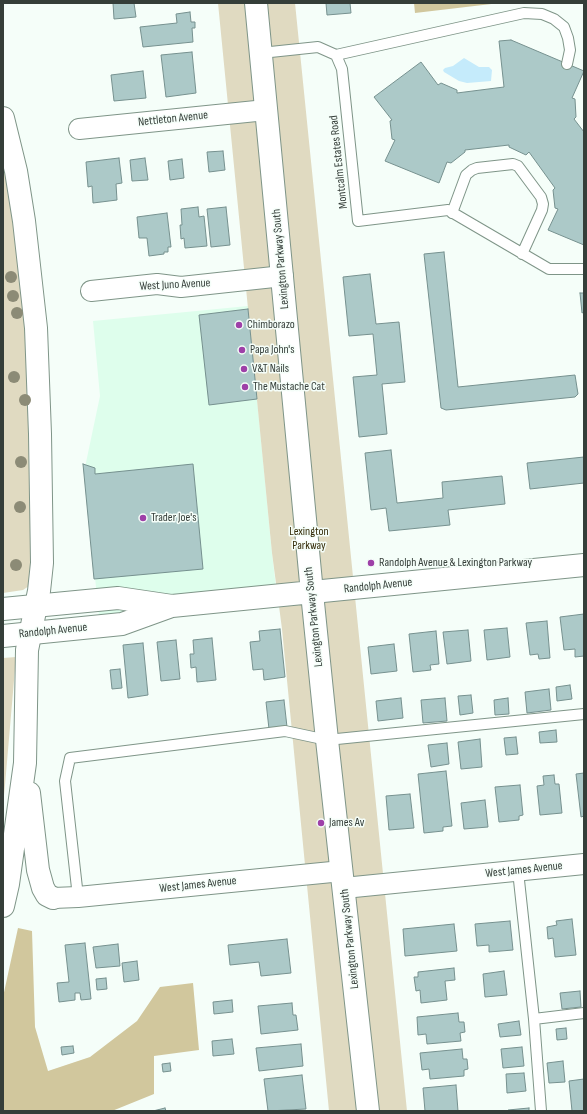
<!DOCTYPE html>
<style>
body{margin:0}
#map{position:relative;width:587px;height:1114px;overflow:hidden;background:#f5fef9;font-family:"Sofia Sans Condensed",sans-serif}
canvas{display:block}
.frame{position:absolute;inset:0;border:4px solid #353e39;pointer-events:none}
</style>
<div id="map">
<canvas width="587" height="1114"></canvas>
<div class="frame"></div>
</div>
<script>
const context = document.querySelector('canvas').getContext('2d');
context.lineJoin = 'round';
function paint(path, color) { context.fillStyle = color; context.fill(path, 'evenodd'); }
const poly = rows => new Path2D(rows.map(r => 'M' + r).join(''));
function trace(path, color, width, dash) { context.strokeStyle = color; context.lineWidth = width; context.lineCap = dash ? 'butt' : 'round'; context.setLineDash(dash || []); context.stroke(path); }
function label(font, color, halo, rows, align = 'center') {
  context.font = font + ' "Sofia Sans Condensed",sans-serif'; context.lineWidth = 3; context.setLineDash([]); context.textBaseline = 'middle'; context.strokeStyle = halo; context.fillStyle = color; for (const [text, x, y, turn = 0] of rows) {
    context.save(); context.translate(x, y); context.rotate((+turn || 0) * Math.PI / 180); context.textAlign = isNaN(turn) ? turn : align; if (halo) context.strokeText(text, 0, 0); context.fillText(text, 0, 0); context.restore();
  }
}
paint(poly([
 [248,306,272,553,277,596,99,616,84,472,100,396,93,321]
]), '#defeec');
paint(poly([
 [218,3,295,3,407,1111,329,1111,282,629,272,553],
 [3,152,16,219,31,388,31,581,29,586,23,590,3,593],
 [16,657,5,785,3,806,3,658]
]), '#e0dac1');
paint(poly([
 [414,3,500,3,415,13],
 [18,928,32,931,35,1027,48,1071,90,1057,137,1021,160,987,193,983,199,1050,154,1056,154,1094,112,1111,3,1111,3,997]
]), '#d1c79d');
paint(poly([
 [464,58,479,67,489,67,492,70,491,81,467,83,459,81,444,72,443,70,445,68,453,66]
]), '#c5ebfb');
const building = poly([
 [113,3,134,3,136,17,114,19,113,3],
 [326,3,350,3,351,13,327,15,326,3],
 [190,12,191,22,195,22,195,28,192,28,193,42,143,47,140,27,177,23,176,14,190,12],
 [511,40,584,71,572,98,575,99,576,117,574,119,584,132,584,245,548,230,558,209,555,208,553,190,555,188,529,152,526,155,509,147,509,145,465,150,465,152,451,163,447,162,439,183,385,161,395,140,392,139,390,121,392,120,374,97,421,62,438,85,441,83,457,90,457,93,504,87,499,41,511,40],
 [192,52,196,93,166,97,161,55,192,52],
 [143,71,146,98,114,101,111,75,143,71],
 [223,151,225,170,209,172,207,152,223,151],
 [119,158,122,183,116,184,117,200,93,203,92,186,88,187,86,162,119,158],
 [145,158,148,180,132,181,130,160,145,158],
 [182,159,184,178,170,180,168,161,182,159],
 [198,207,199,217,204,216,207,246,185,248,184,238,181,239,180,225,182,225,181,209,198,207],
 [226,207,230,245,211,247,207,209,226,207],
 [167,213,171,247,168,247,168,252,164,252,164,254,149,256,147,238,139,238,137,217,167,213],
 [444,252,458,387,575,375,578,394,575,397,446,410,441,408,424,254,444,252],
 [370,274,376,324,399,322,405,382,382,384,387,434,359,437,353,377,377,375,373,334,349,336,343,277,370,274],
 [580,293,584,293,584,312,582,313,580,293],
 [248,309,257,399,209,405,199,315,248,309],
 [391,450,397,503,443,498,442,482,502,476,505,504,448,510,450,525,389,531,386,508,371,510,365,453,391,450],
 [584,457,584,483,530,489,527,463,584,457],
 [83,464,95,468,95,474,193,464,203,569,94,579,83,464],
 [584,614,584,656,575,657,575,649,564,650,560,617,584,614],
 [547,621,550,658,539,659,538,654,530,655,526,623,547,621],
 [507,628,510,657,487,660,484,630,507,628],
 [280,629,285,677,264,680,263,669,253,670,250,642,260,641,259,631,280,629],
 [468,630,471,661,447,664,443,632,468,630],
 [436,631,439,664,430,665,431,670,413,672,409,634,436,631],
 [212,638,216,680,197,682,196,667,191,668,190,654,194,654,193,640,212,638],
 [176,640,180,679,161,681,157,642,176,640],
 [143,643,148,695,128,698,123,645,143,643],
 [394,644,397,671,371,674,368,647,394,644],
 [120,669,122,688,112,689,110,670,120,669],
 [570,685,572,699,557,701,556,687,570,685],
 [549,689,551,710,527,713,525,692,549,689],
 [471,695,473,713,460,715,458,696,471,695],
 [401,698,403,718,378,721,376,701,401,698],
 [445,698,447,721,423,723,421,700,445,698],
 [508,698,509,714,495,715,494,700,508,698],
 [284,700,287,727,269,729,266,702,284,700],
 [556,730,557,742,540,743,539,732,556,730],
 [516,737,518,754,506,755,504,738,516,737],
 [480,739,482,767,461,769,458,742,480,739],
 [447,743,449,764,431,767,428,745,447,743],
 [446,771,452,826,443,827,443,831,424,833,418,774,446,771],
 [584,773,584,816,581,817,576,774,584,773],
 [554,775,555,784,559,784,562,813,540,815,537,786,544,785,543,776,554,775],
 [520,785,523,815,519,816,519,820,499,822,495,787,520,785],
 [410,794,414,828,389,830,386,796,410,794],
 [485,800,488,827,464,829,461,803,485,800],
 [572,919,576,955,555,957,553,938,548,939,547,927,557,925,556,921,572,919],
 [510,921,513,950,489,952,489,945,477,946,475,924,510,921],
 [454,924,457,951,405,956,403,929,454,924],
 [287,939,291,973,261,976,259,962,230,965,228,945,287,939],
 [85,943,91,999,81,1000,80,993,75,993,75,1000,59,1002,57,983,69,982,65,945,85,943],
 [118,944,120,966,96,968,93,947,118,944],
 [137,961,139,980,124,982,122,963,137,961],
 [454,968,455,980,445,981,447,1000,421,1003,420,990,416,991,414,977,418,977,418,972,454,968],
 [504,971,507,995,485,997,483,974,504,971],
 [106,978,107,989,97,990,96,979,106,978],
 [580,991,581,1007,562,1009,560,993,580,991],
 [232,1000,233,1012,214,1014,213,1002,232,1000],
 [292,1003,293,1015,296,1015,298,1030,261,1034,258,1006,292,1003],
 [458,1013,459,1022,464,1022,465,1032,460,1033,461,1041,427,1044,426,1034,418,1035,417,1017,458,1013],
 [519,1021,521,1035,500,1037,498,1024,519,1021],
 [566,1028,567,1039,557,1040,556,1029,566,1028],
 [232,1039,234,1054,213,1056,212,1041,232,1039],
 [301,1044,303,1066,259,1071,256,1048,301,1044],
 [73,1046,74,1053,62,1055,61,1047,73,1046],
 [522,1047,524,1066,503,1068,501,1049,522,1047],
 [462,1049,463,1059,467,1059,468,1069,464,1070,464,1076,430,1079,429,1069,422,1070,420,1053,462,1049],
 [563,1061,565,1082,549,1083,547,1063,563,1061],
 [170,1063,171,1071,163,1072,162,1064,170,1063],
 [524,1073,526,1091,507,1093,506,1074,524,1073],
 [302,1075,306,1109,268,1111,264,1079,302,1075],
 [584,1079,584,1111,572,1111,569,1081,584,1079],
 [456,1085,458,1111,425,1111,423,1088,456,1085],
 [165,1108,166,1111,153,1111,165,1108],
 [529,1108,529,1111,508,1111,508,1110,529,1108]
]);
paint(building, '#acc9c8');
trace(building, '#76918f', 1);
const lane = poly([
 [261,53,318,47,336,55,342,69,358,221,448,210,549,269,584,269],
 [336,55,524,13,542,14,554,19,564,27,568,38,570,50,567,64],
 [452,213,466,175,472,170,477,168,513,164,518,166,541,197,543,204,542,210,522,254],
 [518,871,534,1019,541,1111],
 [78,897,65,781,70,758,285,731,327,740,584,714],
 [534,1019,584,1013]
]);
const street = poly([
 [79,129,266,110],
 [91,291,157,284,181,287,283,276],
 [344,888,584,864],
 [53,898,78,897,342,871]
]);
const secondary = poly([
 [256,3,312,593,327,740,368,1111],
 [3,609,118,598,172,606,584,565],
 [3,636,122,624,169,607]
]);
const highway = poly([
 [3,118,16,171,24,221,36,328,40,434,42,563,39,591,27,650,25,763,8,884,3,906],
 [29,793,38,870,43,888,47,895,53,898]
]);
trace(lane, '#7f9588', 12);
trace(street, '#7f9588', 22);
trace(secondary, '#7f9588', 24);
trace(highway, '#7f9588', 24);
trace(lane, '#fff', 10);
trace(street, '#fff', 20);
trace(secondary, '#fff', 22);
trace(highway, '#fff', 22);
context.fillStyle = '#8c8b76';
for (const [x, y] of [
 [11,277],
 [13,296],
 [17,313],
 [14,377],
 [25,400],
 [21,462],
 [20,507],
 [16,565]
]) { context.beginPath(); context.arc(x, y, 6, 0, 2 * Math.PI); context.fill(); }
for (const [x, y, r, color] of [
 [239,325,4,"#9e40a8"],
 [242,350,4,"#9e40a8"],
 [244,369,4,"#9e40a8"],
 [245,387,4,"#9e40a8"],
 [143,518,4,"#9e40a8"],
 [371,563,4,"#9e40a8"],
 [321,823,4,"#9e40a8"]
]) { const dot = new Path2D(); dot.arc(x, y, r, 0, 2 * Math.PI); context.fillStyle = color; context.fill(dot); trace(dot, '#f5fef9', 1.5); }
label('12px', '#353e39', '#f5fef9', [
 ["Nettleton Avenue",173,119,-6],
 ["Montcalm Estates Road",339,162,-96],
 ["Lexington Parkway South",281,259,-95],
 ["West Juno Avenue",175,285,-3],
 ["Randolph Avenue",378,586,-6],
 ["Lexington Parkway South",314,617,-96],
 ["Randolph Avenue",53,631,-6],
 ["West James Avenue",524,870,-6],
 ["West James Avenue",198,885,-6],
 ["Lexington Parkway South",350,939,-96]
]);
label('12px', '#353e39', '#f5fef9', [
 ["Chimborazo",247,325],
 ["Papa John's",250,350],
 ["V&T Nails",252,369],
 ["The Mustache Cat",253,387],
 ["Trader Joe's",151,518],
 ["Randolph Avenue & Lexington Parkway",379,563],
 ["James Av",329,823]
], 'left');
label('12px', '#362d0a', '#f5fef9', [
 ["Lexington",309,532],
 ["Parkway",309,546]
]);
</script>
